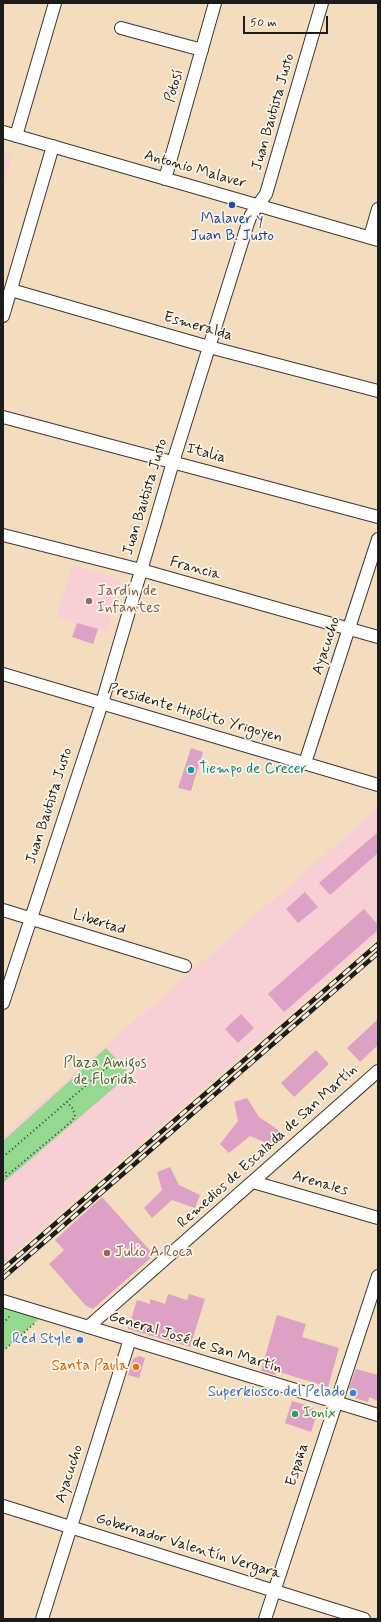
<!DOCTYPE html>
<meta charset="utf-8">
<style>
body{margin:0}
#map{position:relative;width:381px;height:1622px;overflow:hidden;background:#f3ddbe;font-family:Mynerve,sans-serif}
canvas{display:block}
.frame{position:absolute;inset:0;border:4px solid #1c1c1c;pointer-events:none}
.scale{position:absolute;left:243px;top:16px;width:85px;height:18px;box-sizing:border-box;border:2px solid #1c1c1c;border-top:0;padding-left:5px;font-size:12px;line-height:14px;white-space:nowrap;color:#1c1c1c;-webkit-text-stroke:3px #fcf5e5;paint-order:stroke}
</style>
<div id="map">
<canvas width="381" height="1622"></canvas>
<div class="frame"></div>
<div class="scale">50 m</div>
</div>
<script>
const context = document.querySelector('canvas').getContext('2d');
context.lineJoin = 'round';
function paint(path, color) { context.fillStyle = color; context.fill(path, 'evenodd'); }
const poly = rows => new Path2D(rows.map(r => 'M' + r).join(''));
function trace(path, color, width, dash) { context.strokeStyle = color; context.lineWidth = width; context.lineCap = dash ? 'butt' : 'round'; context.setLineDash(dash || []); context.stroke(path); }
function label(font, color, halo, rows, align = 'center') {
  context.font = font + ' Mynerve,sans-serif'; context.lineWidth = 3.5; context.setLineDash([]); context.textBaseline = 'middle'; context.strokeStyle = halo; context.fillStyle = color; for (const [text, x, y, turn = 0] of rows) {
    context.save(); context.translate(x, y); context.rotate((+turn || 0) * Math.PI / 180); context.textAlign = isNaN(turn) ? turn : align; if (halo) context.strokeText(text, 0, 0); context.fillText(text, 0, 0); context.restore();
  }
}
paint(poly([
 [3,153,12,156,3,185],
 [72,565,118,579,121,585,107,632,57,617],
 [378,808,378,936,3,1262,3,1136]
]), '#f7cfd4');
paint(poly([
 [106,1048,130,1074,3,1183,3,1141],
 [3,1301,46,1313,3,1351]
]), '#95d890');
paint(poly([
 [77,623,98,629,93,644,72,637],
 [191,748,203,752,191,791,178,788],
 [378,832,378,853,330,895,319,883],
 [305,892,318,907,298,923,286,909],
 [364,909,378,925,378,930,284,1012,268,994],
 [241,1014,254,1028,238,1043,225,1029],
 [378,1019,378,1045,360,1062,347,1048],
 [316,1050,329,1064,294,1097,281,1083],
 [247,1098,259,1117,280,1131,271,1145,250,1136,229,1153,220,1144,238,1121,234,1102],
 [170,1167,179,1185,200,1195,195,1208,172,1200,152,1218,144,1208,162,1190,157,1172],
 [102,1197,154,1255,93,1309,86,1306,49,1264,64,1250,55,1240],
 [168,1294,187,1300,189,1294,205,1299,190,1347,128,1329,137,1300,150,1304,150,1299,165,1304],
 [277,1315,306,1324,302,1337,339,1348,328,1387,276,1371,275,1375,261,1371],
 [139,1356,145,1358,139,1378,128,1375,133,1359],
 [356,1369,378,1375,378,1401,369,1397,368,1402,355,1398,349,1388],
 [292,1401,312,1407,317,1414,311,1432,285,1423]
]), '#dca1c4');
const minor = poly([
 [121,28,202,50],
 [3,132,378,240],
 [16,136,55,3],
 [165,179,215,3],
 [370,237,378,209],
 [11,290,209,347,378,391],
 [3,316,53,146],
 [3,417,378,517],
 [3,535,141,570,378,637],
 [3,674,378,785],
 [305,763,378,539],
 [3,910,185,966],
 [3,1003,102,703,173,462,248,223,251,215,266,194,322,3],
 [253,1182,378,1218],
 [3,1301,378,1415],
 [88,1327,378,1071],
 [3,1506,364,1619],
 [42,1619,130,1339],
 [265,1619,378,1276]
]);
trace(minor, '#3c3934', 14);
trace(poly([
 [3,1157,112,1063],
 [3,1169,8,1175],
 [3,1179,72,1121,75,1116,73,1109,67,1102],
 [3,1323,11,1315],
 [3,1351,36,1322]
]), '#3c3934', 2, [1, 3]);
trace(minor, '#fff', 12);
const rail = poly([
 [3,1269,378,944],
 [3,1278,378,953]
]);
trace(rail, '#1c1c1c', 4.5);
trace(rail, '#fcf5e5', 3, [9]);
for (const [x, y, r, color] of [
 [232,205,4,"#1a4fb4"],
 [89,601,4,"#8d6e63"],
 [191,770,4,"#0f9aa8"],
 [107,1253,4,"#8d6e63"],
 [80,1340,4,"#3f7fe0"],
 [136,1367,4,"#e8710a"],
 [353,1393,4,"#3f7fe0"],
 [295,1414,4,"#2e9e5b"]
]) { const dot = new Path2D(); dot.arc(x, y, r, 0, 2 * Math.PI); context.fillStyle = color; context.fill(dot); trace(dot, '#fcf5e5', 1.5); }
label('15px', '#1c1c1c', '#fcf5e5', [
 ["Potosí",175,86,-74],
 ["Juan Bautista Justo",274,112,-74],
 ["Antonio Malaver",195,170,16],
 ["Esmeralda",198,327,16],
 ["Italia",206,454,15],
 ["Juan Bautista Justo",146,497,-73],
 ["Francia",195,569,15],
 ["Ayacucho",327,646,-72],
 ["Presidente Hipólito Yrigoyen",195,714,16],
 ["Juan Bautista Justo",50,806,-72],
 ["Libertad",99,923,17],
 ["Remedios de Escalada de San Martín",268,1147,-42],
 ["Arenales",320,1184,16],
 ["General José de San Martín",195,1343,17],
 ["España",298,1465,-72],
 ["Ayacucho",70,1474,-72],
 ["Gobernador Valentín Vergara",188,1547,17]
]);
label('15px', '#164399', '#fcf5e5', [
 ["Malaver y",232,220],
 ["Juan B. Justo",232,237]
]);
label('15px', '#785e54', '#fcf5e5', [
 ["Jardín de",97,592],
 ["Infantes",97,609],
 ["Julio A Roca",115,1253]
], 'left');
label('15px', '#0d838f', '#fcf5e5', [
 ["Tiempo de Crecer",199,770]
], 'left');
label('15px', '#465e45', '#fcf5e5', [
 ["Plaza Amigos",105,1064],
 ["de Florida",105,1081]
]);
label('15px', '#366cbe', '#fcf5e5', [
 ["Red Style",72,1340],
 ["Superkiosco del Pelado",345,1393]
], 'right');
label('15px', '#c56008', '#fcf5e5', [
 ["Santa Paula",128,1367]
], 'right');
label('15px', '#27864d', '#fcf5e5', [
 ["Ionix",303,1414]
], 'left');
</script>
